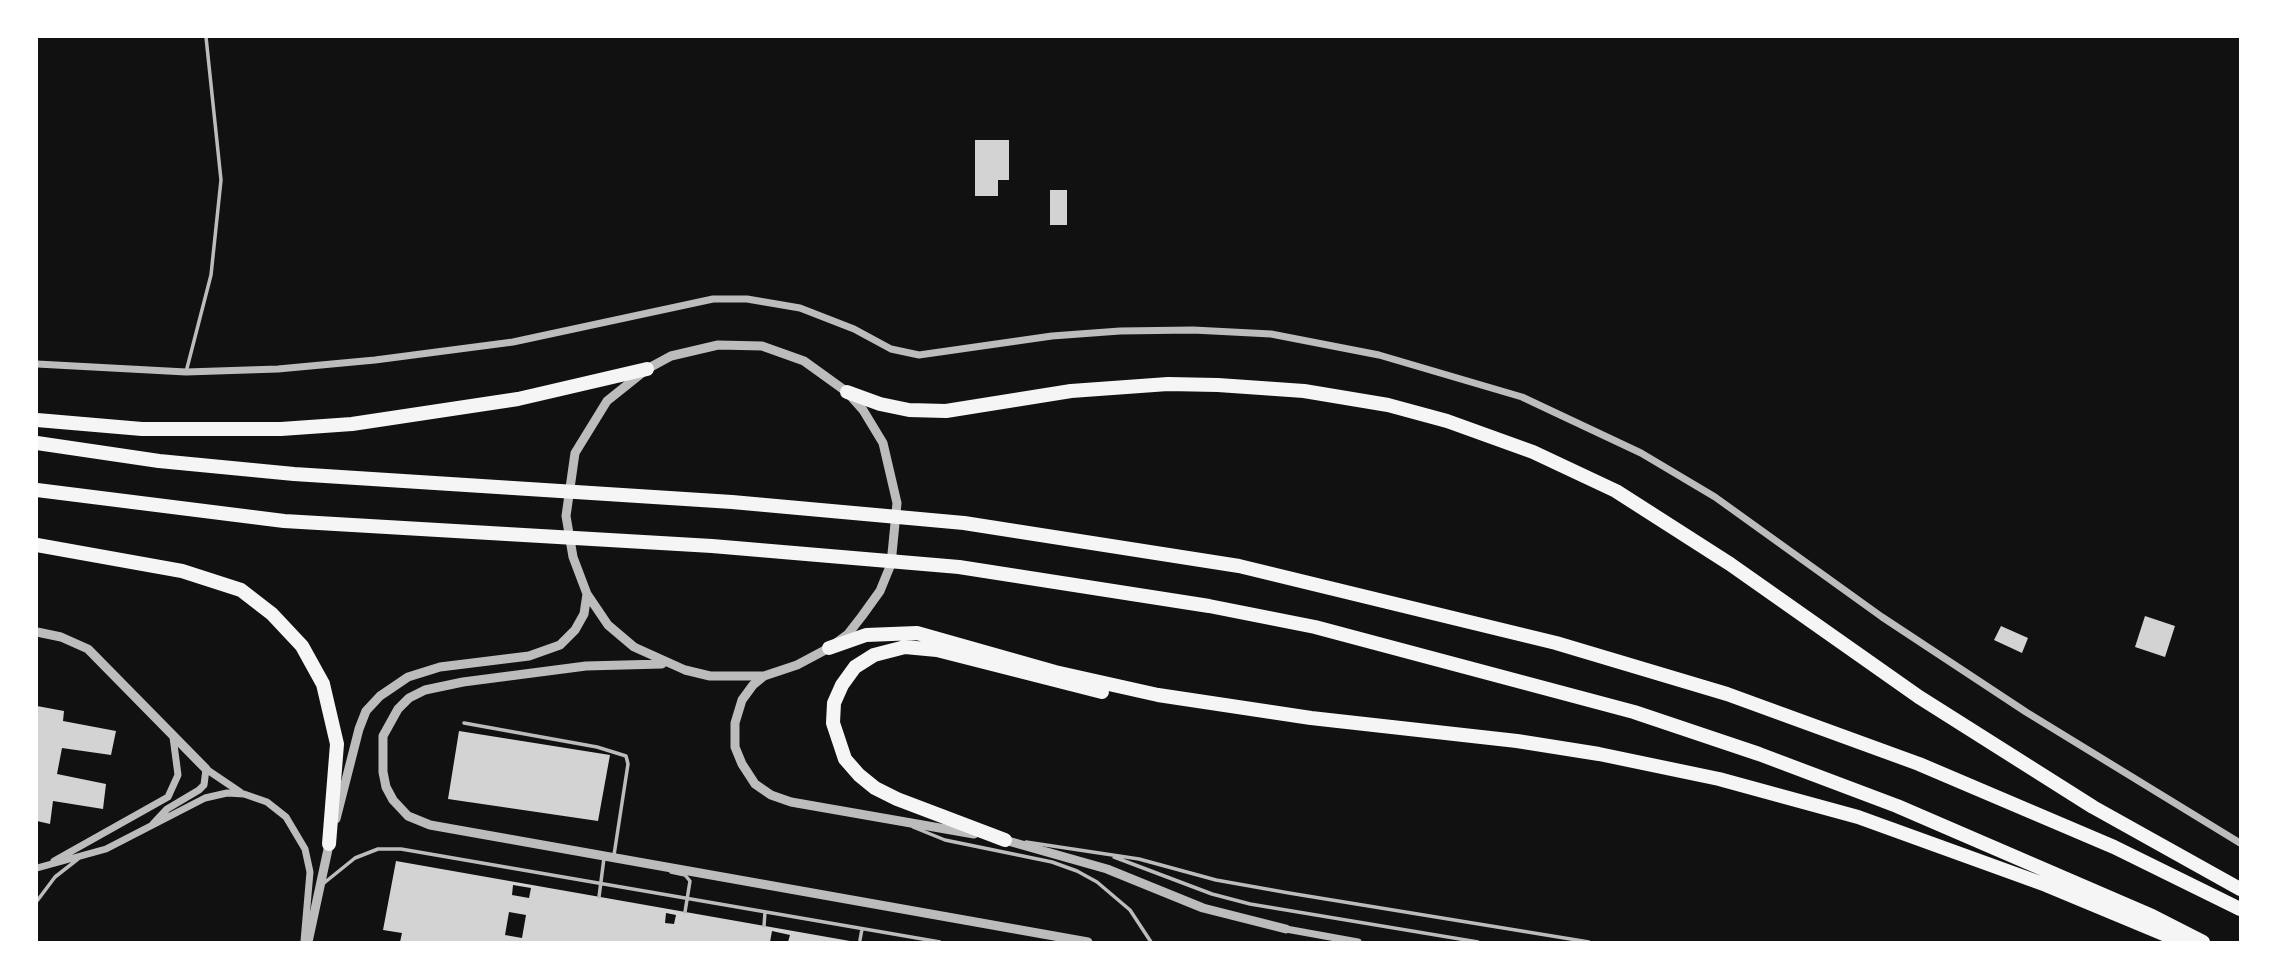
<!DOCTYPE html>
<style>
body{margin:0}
#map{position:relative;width:2277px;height:979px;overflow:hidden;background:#111;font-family:"Asap Condensed",sans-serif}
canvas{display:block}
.frame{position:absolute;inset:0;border:38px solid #fff;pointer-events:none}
</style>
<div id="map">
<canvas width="2277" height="979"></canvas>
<div class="frame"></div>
</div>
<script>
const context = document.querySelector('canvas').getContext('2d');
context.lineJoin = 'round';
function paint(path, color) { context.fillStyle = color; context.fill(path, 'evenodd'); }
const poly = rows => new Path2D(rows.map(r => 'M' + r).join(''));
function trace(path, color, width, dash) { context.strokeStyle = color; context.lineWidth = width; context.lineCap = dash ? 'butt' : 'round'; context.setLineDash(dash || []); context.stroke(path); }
paint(poly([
 [975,140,1009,140,1009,180,998,180,998,196,975,196],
 [1050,190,1067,190,1067,225,1050,225],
 [2145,616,2175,626,2165,657,2135,647],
 [2001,626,2028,638,2022,653,1994,640],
 [37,706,64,711,63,721,116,731,111,755,62,748,57,774,106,784,103,809,53,801,50,824,37,821],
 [459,731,610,755,598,821,448,799],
 [396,861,850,941,850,942,788,942,790,935,772,931,770,942,400,942,402,933,383,930],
 [513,885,531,888,529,898,512,895],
 [509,912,526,915,522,938,505,935],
 [666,913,676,915,674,924,665,923]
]), '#d3d3d3');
trace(poly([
 [186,372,211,275,221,180,206,37],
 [464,723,597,747,626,756,628,764,614,855],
 [913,827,945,840,1052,862,1077,871,1097,882,1130,910,1151,942],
 [1026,842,1139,859,1216,880,1289,893,1589,942],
 [1114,857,1212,894,1250,904,1478,942],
 [671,872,685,875,690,881,685,912],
 [324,883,355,858,378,849,401,849,940,942],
 [599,897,604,858],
 [37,901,55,877,78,859],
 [764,926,765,912],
 [860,940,862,929]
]), '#bcbcbc', 3.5);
trace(poly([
 [37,364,186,372,278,369,375,360,513,342,713,299,747,299,800,308,854,329,891,349,919,355,1052,336,1120,331,1193,330,1271,334,1379,355,1522,397,1641,453,1715,497,1882,617,2026,712,2240,843],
 [206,769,240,792],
 [153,824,167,809,199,790,204,785,206,769],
 [54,861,168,797,178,775,173,737],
 [37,868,106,849,205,798,227,793,244,794,267,802,286,817,305,849,310,872,304,941],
 [1286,929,1358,942]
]), '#bcbcbc', 7);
trace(poly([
 [37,632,61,637,88,649,206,769],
 [662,664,586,666,463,682,425,690,409,698,398,709,383,736,383,772,386,787,393,800,408,816,430,825,1088,942],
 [764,676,710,676,685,670,634,647,608,625,587,594,573,557,566,516,575,453,607,401,647,369,671,356,718,345,762,346,804,361,847,392,863,410,883,443,897,503,891,564,880,591,862,616,848,634,829,648,797,665,764,676,753,685,742,700,735,723,735,747,742,764,755,784,771,795,791,802,974,834],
 [336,819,359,729,366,711,380,696,408,677,440,667,529,656,560,645,575,630,584,614,587,594],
 [1001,839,1107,869,1203,908,1286,929],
 [308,942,330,840]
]), '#bcbcbc', 9);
trace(poly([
 [847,392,880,404,909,410,946,411,1071,391,1168,384,1218,385,1304,391,1388,405,1447,421,1533,452,1616,491,1730,564,1919,697,2093,807,2240,889],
 [37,420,142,429,281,429,352,424,518,399,647,369],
 [37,443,159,461,294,474,732,502,964,523,1239,566,1556,643,1727,694,1919,764,2114,847,2240,909],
 [37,490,284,521,712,546,959,567,1209,606,1315,627,1634,712,1759,754,1897,806,2152,916,2203,942],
 [37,545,182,571,241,590,272,614,302,646,323,684,337,744,329,844],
 [829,648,866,635,917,633,1055,672,1158,695,1311,718,1517,741,1599,754,1719,779,1858,817,2046,885,2183,942],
 [1005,840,897,799,875,788,859,775,845,759,833,723,834,703,842,685,855,667,874,655,905,647,937,650,1102,692]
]), '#f5f5f5', 14);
</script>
